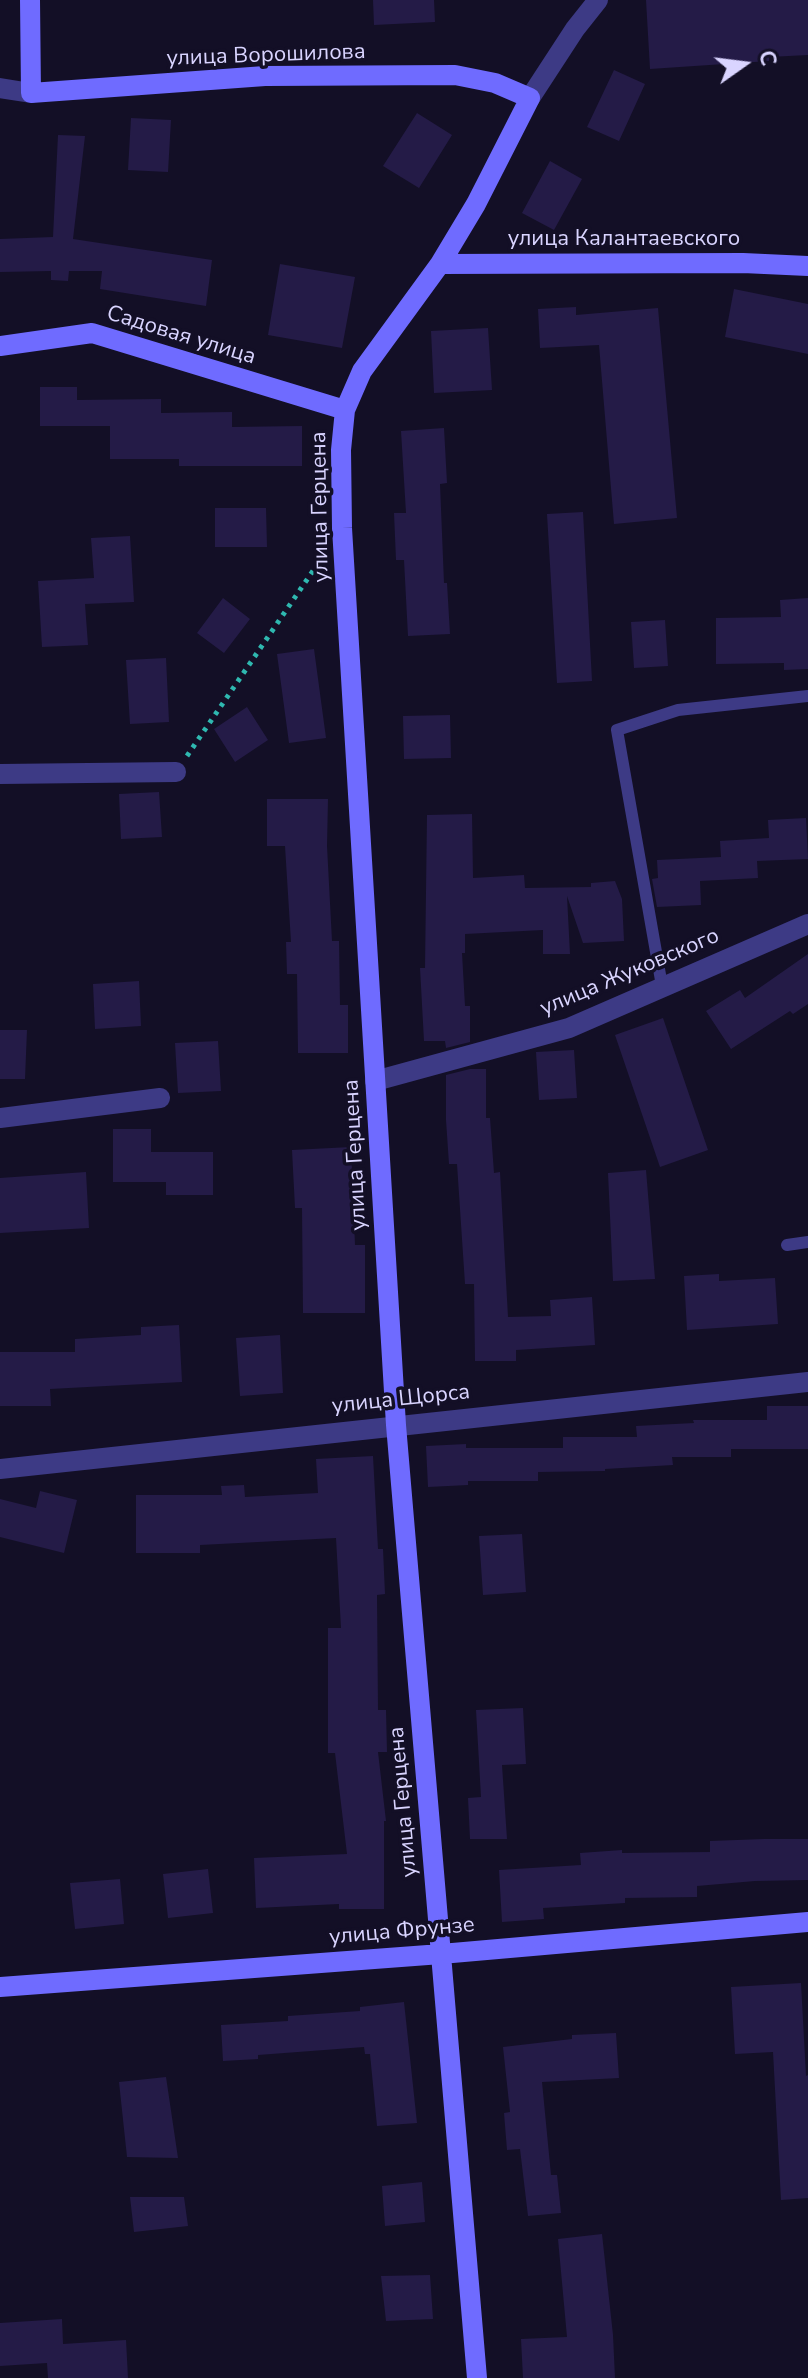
<!DOCTYPE html>
<meta charset="utf-8">
<style>
body{margin:0}
#map{position:relative;width:808px;height:2378px;overflow:hidden;background:#130f26;font-family:"Nunito Sans",sans-serif}
canvas{display:block}
.north{position:absolute;left:704px;top:24px;width:80px;height:80px;-webkit-text-stroke:6px #130f26;paint-order:stroke;rotate:76deg;font-size:22px;font-weight:700;line-height:32px;text-align:center;color:#d9d4ff}
.north::after{content:'';display:block;margin:auto;width:28px;height:36px;background:#d9d4ff;clip-path:polygon(50% 0,100% 100%,50% 72%,0 100%)}
</style>
<div id="map">
<canvas width="808" height="2378"></canvas>
<div class="north">С</div>
</div>
<script>
const context = document.querySelector('canvas').getContext('2d');
context.lineJoin = 'round';
function paint(path, color) { context.fillStyle = color; context.fill(path, 'evenodd'); }
const poly = rows => new Path2D(rows.map(r => 'M' + r).join(''));
function trace(path, color, width, dash) { context.strokeStyle = color; context.lineWidth = width; context.lineCap = dash ? 'butt' : 'round'; context.setLineDash(dash || []); context.stroke(path); }
function label(font, color, halo, rows, align = 'center') {
  context.font = font + ' "Nunito Sans",sans-serif'; context.lineWidth = 7; context.setLineDash([]); context.textBaseline = 'middle'; context.strokeStyle = halo; context.fillStyle = color; for (const [text, x, y, turn = 0] of rows) {
    context.save(); context.translate(x, y); context.rotate((+turn || 0) * Math.PI / 180); context.textAlign = isNaN(turn) ? turn : align; if (halo) context.strokeText(text, 0, 0); context.fillText(text, 0, 0); context.restore();
  }
}
paint(poly([
 [373,0,434,0,435,22,374,25],
 [646,0,808,0,808,55,769,57,769,61,650,69],
 [614,70,645,84,619,141,587,127],
 [417,113,452,135,419,188,383,166],
 [131,118,171,120,168,172,128,170],
 [58,135,85,136,73,239,212,260,206,306,100,289,102,271,69,271,68,281,51,280,51,271,0,272,0,239,53,237],
 [550,161,582,179,554,230,522,213],
 [280,264,355,277,342,348,268,335],
 [734,289,808,304,808,354,725,337],
 [576,307,576,315,658,308,677,518,614,524,599,345,540,348,538,309],
 [488,328,492,390,434,393,431,331],
 [40,387,77,387,77,400,161,399,161,413,232,412,232,427,302,426,302,466,179,466,179,459,110,459,110,426,40,426],
 [444,428,447,483,440,484,444,583,447,583,450,634,408,636,404,560,396,560,394,513,406,513,401,431],
 [215,508,266,508,267,547,215,547],
 [583,512,592,681,557,683,547,514],
 [130,536,134,602,85,604,88,645,42,647,38,581,94,578,91,538],
 [223,598,250,619,224,653,197,633],
 [808,598,808,669,784,670,784,663,716,664,716,618,781,617,780,600],
 [665,620,668,666,634,668,631,622],
 [314,649,326,738,289,743,277,654],
 [166,658,169,722,130,724,126,660],
 [247,707,268,740,235,762,214,729],
 [450,715,451,758,404,759,403,716],
 [159,792,162,837,121,839,119,794],
 [267,799,328,799,327,846,332,941,339,941,340,1005,348,1005,348,1053,298,1053,297,974,287,974,286,942,291,942,285,846,267,846],
 [472,814,473,878,524,875,525,888,591,887,591,883,615,881,622,899,624,941,583,943,567,896,570,954,543,954,543,930,465,934,465,953,462,953,465,1006,470,1006,470,1042,446,1048,445,1041,424,1041,420,968,425,968,427,815],
 [806,818,808,859,757,861,758,878,700,881,701,905,657,907,652,879,658,878,657,860,721,857,720,841,769,838,768,820],
 [808,954,808,1004,793,1014,790,1011,731,1049,706,1011,740,990,745,998],
 [139,981,141,1026,95,1029,93,984],
 [663,1018,708,1150,660,1167,615,1035],
 [0,1030,27,1030,25,1079,0,1079],
 [218,1041,221,1091,178,1093,175,1043],
 [574,1050,577,1098,539,1100,536,1052],
 [470,1069,486,1069,486,1118,490,1118,494,1173,500,1172,508,1317,551,1316,550,1300,592,1297,595,1345,516,1350,516,1361,475,1361,474,1284,465,1284,457,1164,449,1164,446,1120,446,1075],
 [113,1129,151,1129,151,1152,213,1152,213,1195,166,1195,166,1182,113,1182],
 [351,1147,355,1245,365,1245,365,1313,303,1313,302,1208,295,1208,292,1150],
 [646,1170,655,1279,613,1281,608,1173],
 [86,1172,89,1228,0,1233,0,1178],
 [719,1274,719,1281,775,1278,778,1324,687,1330,684,1276],
 [179,1325,182,1382,50,1389,51,1406,0,1406,0,1352,75,1352,75,1339,141,1335,141,1327],
 [280,1335,283,1393,240,1396,236,1338],
 [767,1406,808,1406,808,1449,731,1449,731,1457,672,1457,673,1465,605,1469,605,1471,538,1472,538,1481,468,1481,468,1485,428,1487,426,1446,466,1444,466,1448,563,1448,563,1437,637,1437,636,1426,694,1423,693,1420,767,1420],
 [373,1456,378,1549,383,1549,385,1594,377,1595,378,1710,386,1710,387,1752,378,1752,386,1821,384,1821,384,1909,339,1909,339,1904,256,1908,254,1858,347,1854,335,1753,328,1753,328,1628,341,1628,336,1538,200,1545,200,1553,136,1553,136,1495,222,1495,221,1486,244,1485,245,1497,318,1493,316,1459],
 [40,1491,77,1500,64,1553,0,1537,0,1499,36,1508],
 [522,1534,526,1592,483,1595,479,1536],
 [523,1708,526,1764,502,1765,507,1839,470,1839,468,1798,481,1797,476,1710],
 [764,1839,808,1839,808,1880,755,1881,697,1886,697,1897,625,1898,625,1903,543,1908,544,1919,502,1922,499,1870,581,1865,580,1853,622,1850,622,1853,710,1852,710,1841],
 [208,1869,213,1913,168,1918,163,1874],
 [120,1879,124,1924,75,1929,70,1883],
 [801,1983,806,2076,808,2075,808,2198,781,2200,773,2052,735,2054,731,1987],
 [404,2002,417,2123,377,2126,370,2054,365,2054,364,2047,258,2055,258,2059,223,2061,221,2025,288,2021,288,2016,360,2011,360,2007],
 [616,2033,619,2078,542,2082,551,2175,557,2175,561,2213,528,2216,520,2149,507,2150,504,2113,510,2112,503,2047,572,2039,572,2035],
 [166,2077,178,2158,127,2157,119,2082],
 [422,2182,425,2222,385,2226,382,2186],
 [130,2197,184,2197,188,2226,134,2232],
 [602,2234,613,2335,615,2378,523,2378,521,2339,567,2337,558,2239],
 [430,2275,433,2319,386,2321,381,2276],
 [62,2319,63,2344,126,2340,128,2378,48,2378,47,2363,0,2366,0,2323]
]), '#241b47');
trace(poly([
 [187,756,321,559]
]), '#2fb8b0', 5, [4, 6]);
trace(poly([
 [662,986,617,730,678,710,808,696],
 [787,1245,808,1242]
]), '#3d3a85', 12);
trace(poly([
 [0,88,31,93],
 [530,98,575,29,598,0],
 [0,774,176,772],
 [375,1081,569,1028,808,924],
 [0,1118,160,1098],
 [0,1469,808,1382]
]), '#3d3a85', 20);
trace(poly([
 [30,0,31,93,265,76,455,75,495,83,530,98,476,204,440,264,362,371,345,410,341,450,342,528,396,1425,477,2378],
 [440,264,743,263,808,266],
 [0,346,92,333,345,410],
 [0,1987,441,1954,808,1922]
]), '#6f6bff', 20);
label('22px', '#d9d4ff', '#130f26', [
 ["улица Ворошилова",266,56,-2],
 ["улица Калантаевского",624,240],
 ["Садовая улица",181,336,17],
 ["улица Герцена",321,507,-91],
 ["улица Жуковского",630,973,-23],
 ["улица Герцена",356,1155,-93],
 ["улица Щорса",401,1400,-6],
 ["улица Герцена",404,1802,-95],
 ["улица Фрунзе",402,1932,-5]
]);
</script>
